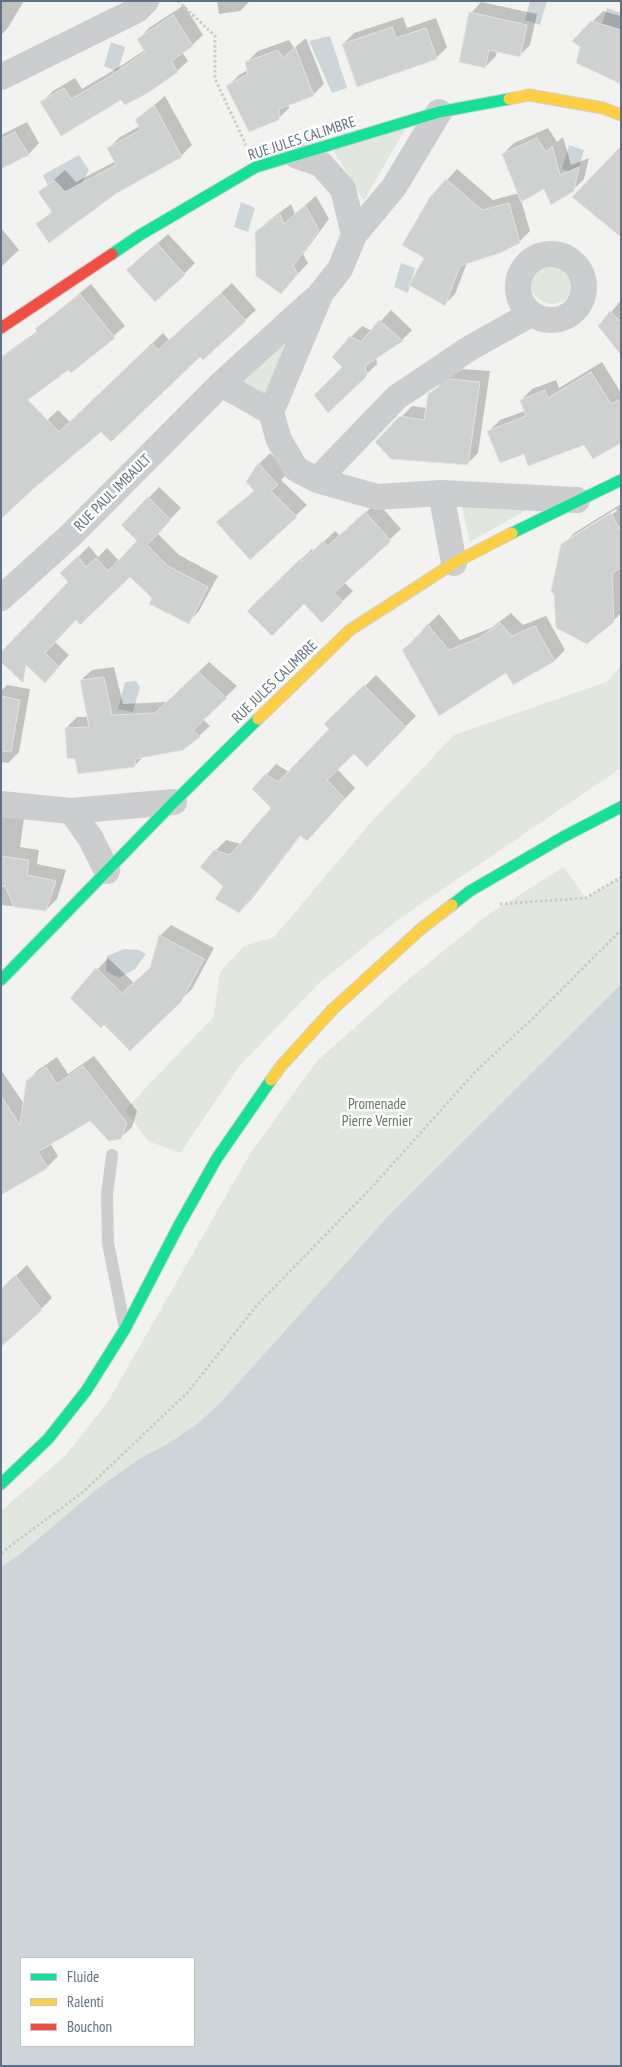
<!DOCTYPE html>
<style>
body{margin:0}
#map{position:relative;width:622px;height:2067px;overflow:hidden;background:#f2f3f0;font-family:"PT Sans Narrow",sans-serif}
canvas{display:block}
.frame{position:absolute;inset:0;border:2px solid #617082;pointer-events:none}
.legend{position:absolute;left:20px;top:1957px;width:175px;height:90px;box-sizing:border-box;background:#fff;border:1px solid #c0c6cd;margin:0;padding:6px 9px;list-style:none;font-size:15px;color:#617082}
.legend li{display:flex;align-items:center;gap:10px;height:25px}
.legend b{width:25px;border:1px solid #c0c6cd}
</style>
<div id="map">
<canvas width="622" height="2067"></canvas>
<div class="frame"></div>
<ul class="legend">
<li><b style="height:6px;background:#16e098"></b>Fluide</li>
<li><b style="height:6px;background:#ffcf43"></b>Ralenti</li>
<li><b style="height:6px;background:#f24e42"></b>Bouchon</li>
</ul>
</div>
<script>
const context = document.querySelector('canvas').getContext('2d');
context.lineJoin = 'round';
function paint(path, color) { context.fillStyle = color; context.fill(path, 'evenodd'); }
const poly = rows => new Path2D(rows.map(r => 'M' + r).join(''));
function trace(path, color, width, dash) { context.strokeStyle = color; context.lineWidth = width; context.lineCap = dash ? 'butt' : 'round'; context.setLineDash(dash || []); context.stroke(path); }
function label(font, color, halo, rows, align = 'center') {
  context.font = font + ' "PT Sans Narrow",sans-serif'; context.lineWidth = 5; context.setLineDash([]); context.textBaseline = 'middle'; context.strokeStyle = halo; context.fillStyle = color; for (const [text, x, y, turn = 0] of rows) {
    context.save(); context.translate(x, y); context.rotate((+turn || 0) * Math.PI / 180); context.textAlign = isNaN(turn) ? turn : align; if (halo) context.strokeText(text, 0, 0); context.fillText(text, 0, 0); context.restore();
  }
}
paint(poly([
 [405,129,364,201,333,150],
 '530 282a22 22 0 1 1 44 0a22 22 0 1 1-44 0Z',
 [311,305,270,404,228,379],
 [461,502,535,505,470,542],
 [621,666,621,768,396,921,318,984,239,1067,180,1153,148,1141,125,1110,214,1016,220,972,244,946,274,937,372,821,454,735,606,682],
 [563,867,586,898,621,877,621,984,389,1215,220,1403,197,1424,169,1443,139,1459,98,1488,20,1554,1,1567,1,1511,65,1456,107,1403,250,1154,317,1061,409,979,485,917]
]), '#e1e6de');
paint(poly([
 [530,1,547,1,540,25,525,20],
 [607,8,621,13,621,31,602,24],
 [330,36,347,88,332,93,309,41],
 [111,42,125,47,118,72,104,66],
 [569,145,584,150,577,175,562,169],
 [79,155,89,170,74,198,53,196,43,175],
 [241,202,255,208,248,232,234,227],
 [401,263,415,268,408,293,394,287],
 [136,681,140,687,133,712,118,709,125,682],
 [124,949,139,950,146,954,135,969,119,978,106,971,107,956],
 [621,984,621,2066,1,2066,1,1567,20,1554,98,1488,139,1459,169,1443,197,1424,220,1403,389,1215],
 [21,1958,194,1958,194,2046,21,2046]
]), '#ced5d8');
paint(poly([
 [1,1,24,1,7,29,1,35],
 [217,1,250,1,240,11,219,14],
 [481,2,537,14,530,45,520,55,497,50,496,56,485,67,471,13],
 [184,5,203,35,192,45,182,52,188,61,177,71,122,98,42,102,53,91,75,78,82,89,119,67,145,50,139,39,149,28],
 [603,11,621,16,621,83,582,47,592,22],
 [403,17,407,28,436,18,447,47,436,58,343,44,354,33],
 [306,38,324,84,313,95,289,104,289,108,278,119,228,86,239,75,248,70,247,62,258,51,289,40,294,48],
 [165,96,192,145,181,156,38,225,52,211,40,192,65,170,76,182,116,161,109,148,120,137,140,126,136,120],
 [27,122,39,143,29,154,1,168,1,135],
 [548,128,557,142,563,137,571,165,589,158,584,179,573,190,545,187,521,200,530,231,519,242,467,263,455,294,444,305,426,258,447,180,457,169,493,200,519,193,503,154,514,143],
 [316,196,329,219,303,254,308,263,281,292,256,233,267,222,291,204,295,214],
 [1,228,19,250,1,267],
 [168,234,195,263,184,274,139,260],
 [232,283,256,310,245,320,200,355,101,431,15,450,58,410,70,422,163,333,169,340],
 [91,284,125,326,72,372,68,368,1,417,1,357,38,331,37,329,48,319],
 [621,300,621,353,600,326],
 [391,310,412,330,402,340,376,357,377,364,328,411,344,366,351,337,362,326,372,331],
 [602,362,621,393,621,441,585,443,524,452,489,431,500,420,525,411,521,400,532,389,556,380,559,388],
 [462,369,490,371,478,453,467,464,377,442,412,406,427,408,430,395,441,383],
 [270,453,288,473,281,480,307,505,250,558,217,522,255,490,247,482,259,464],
 [159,487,181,508,157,533,179,555,218,576,199,611,189,622,154,598,130,575,77,619,55,642,69,655,45,682,23,660,70,582,62,573,89,546,98,557,107,548,119,561,139,541,123,525],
 [377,502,401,529,344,582,353,591,322,621,304,602,249,611,312,549,314,551,335,531,340,536],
 [621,504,621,613,613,621,563,545,574,533],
 [616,509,617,511,571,540,571,537],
 [511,613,523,625,546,616,565,650,555,660,514,683,506,672,403,650,439,614,460,640,491,628],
 [209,662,237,686,203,719,210,726,199,736,144,756,134,766,76,758,66,728,77,717,89,717,81,680,92,670,114,667,123,704,167,702],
 [376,675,416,716,367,765,354,752,337,769,355,788,317,829,301,835,250,901,239,912,225,886,215,851,226,840,241,844,273,808,266,775,276,764,289,772,331,729,326,724],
 [7,685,30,689,19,752,8,763,1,762,1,691],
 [1,814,24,818,20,847,39,850,37,864,66,870,57,899,46,910,1,905],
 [171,925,214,948,192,989,180,1001,104,1023,71,998,108,958,134,983,151,967,160,936],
 [94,1056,137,1111,132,1127,120,1138,91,1120,50,1143,58,1156,47,1167,1,1194,1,1070,24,1104,27,1081,38,1070,57,1057,68,1074],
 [27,1265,52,1298,41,1309,1,1290]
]), '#0003');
const building = poly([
 [469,12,527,25,520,57,489,50,485,68,459,62,469,12],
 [173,15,193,46,171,61,178,72,148,93,125,105,121,100,61,136,40,102,64,88,71,99,107,78,145,52,137,39,173,15],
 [591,21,621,30,621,84,576,63,580,47,572,41,591,21],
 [392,27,396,38,426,28,437,59,357,87,342,44,392,27],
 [295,47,314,96,279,109,279,120,249,132,226,86,248,74,245,62,278,50,283,58,295,47],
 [154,105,182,157,117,193,49,243,36,224,52,212,38,192,54,180,65,192,116,165,107,148,141,130,135,120,154,105],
 [15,132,29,155,1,169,1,139,15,132],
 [537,138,546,152,552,146,560,175,579,167,574,191,551,205,544,189,521,202,502,154,537,138],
 [621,146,621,237,572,197,621,146],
 [446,179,482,210,509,203,520,243,500,253,460,266,445,306,409,285,424,258,402,245,430,197,446,179],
 [305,205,319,230,293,266,298,274,281,294,256,276,255,232,280,214,284,224,305,205],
 [157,243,185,275,155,302,126,270,157,243],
 [221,293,246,321,203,360,200,357,111,442,101,432,32,490,1,519,1,358,38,333,35,329,80,294,115,338,71,373,68,370,28,400,59,432,152,343,158,350,221,293],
 [610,311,621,322,621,355,598,326,610,311],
 [379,320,403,341,365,366,367,376,328,413,314,395,342,367,332,357,350,336,361,342,379,320],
 [591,372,611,404,621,399,621,443,593,459,584,445,528,466,524,454,500,463,487,431,526,416,520,400,545,390,548,398,591,372],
 [450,379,480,382,468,465,391,459,375,442,400,416,424,420,428,394,450,379],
 [258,463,278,485,271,491,297,517,250,560,216,522,254,491,246,482,258,463],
 [148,497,171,520,147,545,168,566,208,587,189,624,149,604,152,598,130,577,80,625,76,620,45,653,59,667,45,683,26,665,23,683,1,662,1,652,68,582,60,573,78,556,86,567,96,558,108,571,137,541,121,525,148,497],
 [365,512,391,541,334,593,343,602,322,623,304,604,272,636,247,611,300,559,302,561,323,541,328,546,365,512],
 [611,513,621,531,621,568,612,573,614,622,587,644,556,628,554,595,551,591,561,544,611,513],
 [500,623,512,636,535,626,555,661,513,685,506,673,439,716,402,650,417,638,427,624,449,650,479,638,500,623],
 [198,672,227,698,193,730,200,737,183,750,135,759,135,767,78,774,75,759,67,758,65,728,89,727,80,680,104,677,112,715,155,713,198,672],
 [364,685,406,727,367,767,354,754,327,780,345,799,307,841,300,835,239,913,215,899,223,886,200,867,214,850,230,855,271,808,252,789,265,774,278,782,329,729,324,724,364,685],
 [1,696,20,700,11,752,1,751,1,696],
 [1,856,29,860,27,875,56,881,46,911,14,907,5,886,1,886,1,856],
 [159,935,204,959,181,1002,130,1051,104,1025,101,1028,70,998,96,968,122,993,150,968,159,935],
 [83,1066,127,1123,121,1139,109,1141,90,1121,38,1152,48,1168,1,1195,1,1096,20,1125,26,1081,46,1067,57,1084,83,1066],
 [15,1275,42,1310,1,1347,1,1289,15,1275]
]);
paint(building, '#cfd0d0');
trace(building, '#e2e2e0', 1);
const fast = poly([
 [112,254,140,235,256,167,439,112,509,99],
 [512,533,621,480],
 [452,905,470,891,563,837,621,807],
 [1,980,174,802,258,719],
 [1,1484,48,1439,86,1391,125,1329,179,1225,217,1158,271,1080]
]);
const slow = poly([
 [509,99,529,95,603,108,621,115],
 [258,719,350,630,454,563,512,533],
 [271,1080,281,1066,333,1009,422,928,452,905]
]);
const jam = poly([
 [1,328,112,254]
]);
trace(fast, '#d0d1d1', 13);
trace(slow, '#d0d1d1', 13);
trace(jam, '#d0d1d1', 13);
trace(poly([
 [178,1,215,36,215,79,246,145],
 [500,904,586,898,621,877],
 [1,1553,83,1492,187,1393,258,1304,373,1186,476,1071,530,1021,621,930]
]), '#cacacb', 3, [2.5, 2.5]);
trace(poly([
 [112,1155,107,1195,108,1243,124,1324]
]), '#cccdce', 12);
trace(poly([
 [1,77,137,10,146,1],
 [439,112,394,187,354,235,340,269,321,293,271,412,279,440,296,469,317,480,377,497,441,493,454,563],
 [297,156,321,164,343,189,354,235],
 '518 287a33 33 0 1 1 66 0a33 33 0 1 1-66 0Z',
 [221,384,271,412],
 [317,480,397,397,470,348,531,314],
 [441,493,577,500],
 [1,598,71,535,221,384,315,299],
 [1,804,71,811,174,802],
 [71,811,91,839,107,871]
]), '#cccdce', 26);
trace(fast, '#16e098', 11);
trace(slow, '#ffcf43', 11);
trace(jam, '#f24e42', 11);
label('15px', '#617082', '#fff', [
 ["RUE JULES CALIMBRE",302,139,-18],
 ["RUE PAUL IMBAULT",113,493,-45],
 ["RUE JULES CALIMBRE",275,682,-44]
]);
label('15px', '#627960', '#fff', [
 ["Promenade",377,1105],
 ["Pierre Vernier",377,1122]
]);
</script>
